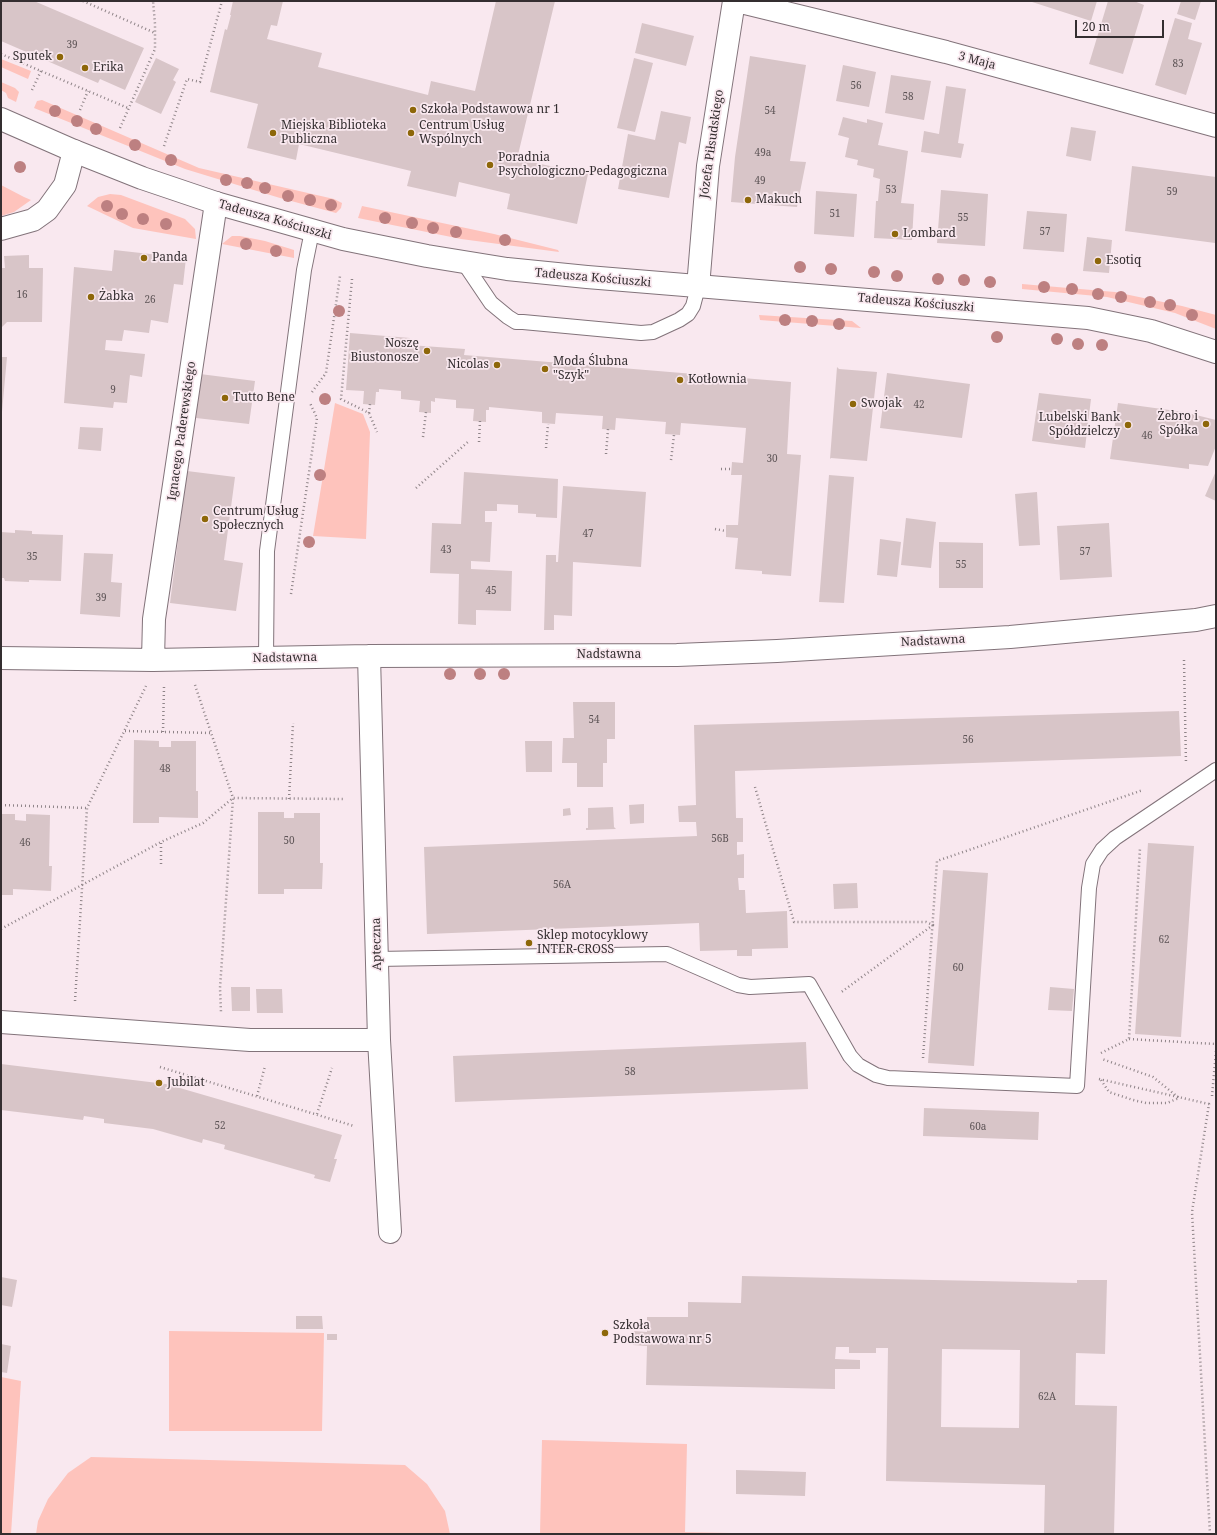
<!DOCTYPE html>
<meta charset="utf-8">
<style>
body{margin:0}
#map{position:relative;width:1217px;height:1535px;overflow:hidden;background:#f9e8ef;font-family:"Noto Serif",serif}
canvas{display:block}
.frame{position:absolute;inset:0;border:2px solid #342e30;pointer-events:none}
.scale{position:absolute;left:1075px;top:20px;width:89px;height:18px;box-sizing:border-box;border:2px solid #342e30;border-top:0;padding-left:5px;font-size:12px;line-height:14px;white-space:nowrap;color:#342e30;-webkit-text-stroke:3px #f9e8ef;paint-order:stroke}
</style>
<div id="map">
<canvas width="1217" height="1535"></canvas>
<div class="frame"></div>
<div class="scale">20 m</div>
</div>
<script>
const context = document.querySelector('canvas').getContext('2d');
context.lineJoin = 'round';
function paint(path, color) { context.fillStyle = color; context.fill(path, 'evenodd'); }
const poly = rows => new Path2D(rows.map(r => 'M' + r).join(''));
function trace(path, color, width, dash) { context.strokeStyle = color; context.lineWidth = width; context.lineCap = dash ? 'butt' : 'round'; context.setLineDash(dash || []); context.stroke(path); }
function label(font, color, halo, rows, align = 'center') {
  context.font = font + ' "Noto Serif",serif'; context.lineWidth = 3.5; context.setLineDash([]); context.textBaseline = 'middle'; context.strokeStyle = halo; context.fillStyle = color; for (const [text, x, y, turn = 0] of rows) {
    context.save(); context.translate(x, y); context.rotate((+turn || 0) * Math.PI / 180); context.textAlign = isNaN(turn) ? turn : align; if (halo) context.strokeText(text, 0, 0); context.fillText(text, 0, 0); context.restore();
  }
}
paint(poly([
 [1,59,31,71,28,79,1,67],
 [1,82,15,88,19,92,16,102,8,98,6,93,1,90],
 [42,100,199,168,334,199,342,203,341,208,336,213,280,198,185,169,34,108,37,101],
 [1,185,24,197,31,200,14,212,1,216],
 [110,194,121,195,185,219,195,229,196,239,133,228,87,206,98,197],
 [362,206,494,234,558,250,559,252,461,239,358,218],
 [232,236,240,236,265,241,294,250,294,258,222,244],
 [1022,284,1115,292,1182,306,1216,315,1216,329,1175,313,1107,297,1022,289],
 [759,315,852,321,861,328,760,320],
 [335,403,363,414,370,432,366,539,313,536],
 [169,1331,324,1333,322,1431,169,1431],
 [1,1377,21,1381,11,1534,1,1534],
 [542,1440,687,1444,685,1532,778,1534,540,1534],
 [91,1457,405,1465,427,1484,445,1511,450,1534,36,1534,38,1521,48,1499,68,1473]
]), '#fec3bc');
paint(poly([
 [1,1,34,1,144,48,125,90,100,79,98,83,1,41],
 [233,1,283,1,277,26,271,25,267,39,322,53,318,67,428,95,431,81,475,91,496,1,555,1,517,159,588,174,577,224,507,209,510,194,459,182,456,197,407,186,411,171,299,144,296,160,247,148,258,104,210,92,225,29,227,30,231,15,230,15],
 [1029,1,1097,1,1091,21],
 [1108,1,1134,1,1144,5,1123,74,1089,64],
 [1181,1,1201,1,1195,20,1177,14],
 [1175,18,1192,23,1188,39,1202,43,1186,95,1155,85],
 [642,23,694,36,686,66,635,53],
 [750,56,806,65,790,161,806,162,797,207,731,202,735,157],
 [156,58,179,69,173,80,176,82,161,114,135,102],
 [634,58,653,63,635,132,617,128],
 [843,65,876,72,869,107,836,101],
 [891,75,931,81,924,120,885,113],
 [946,86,966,89,958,143,964,144,961,158,921,152,924,131,939,134],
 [661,111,691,117,686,144,679,142,669,198,618,189,628,134,655,140],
 [843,117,867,123,867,119,883,123,878,145,908,151,901,203,914,204,912,240,874,238,876,201,878,201,880,179,873,177,874,169,857,165,858,160,845,157,849,138,838,135],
 [1071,127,1096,131,1091,161,1066,156],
 [1132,166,1216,177,1215,243,1125,231],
 [941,190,988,194,985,246,937,243],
 [816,191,857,194,854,237,814,234],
 [1027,211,1067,214,1064,252,1023,249],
 [1087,237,1112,240,1109,273,1083,271],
 [114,250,186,258,183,285,174,284,168,323,151,320,149,333,124,330,122,341,106,340,105,350,145,354,142,377,130,375,127,403,114,402,113,408,64,403,74,267,112,271],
 [29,255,29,268,43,268,42,322,7,322,1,328,1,268,5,268,4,256],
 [350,333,410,338,409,345,465,349,464,355,791,382,787,454,801,455,791,576,762,574,762,571,735,569,738,538,726,537,726,525,738,525,742,475,731,475,732,462,743,463,746,428,681,423,680,435,665,434,666,422,616,418,615,430,602,429,603,416,556,413,555,424,542,423,542,412,489,407,489,410,486,410,486,422,473,421,474,409,456,408,456,400,435,398,435,402,431,401,431,413,419,412,420,401,401,399,401,391,379,389,379,392,376,392,375,405,363,404,364,391,346,390],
 [1,357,7,357,2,412,1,412],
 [837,367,839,369,877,372,867,461,831,458,830,459],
 [887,373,970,384,962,438,880,428],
 [200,374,255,381,249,424,196,418],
 [1039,393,1091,399,1085,448,1032,441],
 [1118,403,1184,412,1216,420,1216,446,1208,466,1189,464,1189,469,1110,459],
 [80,427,103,428,101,451,78,449],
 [187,471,235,477,224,560,243,563,236,611,170,603],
 [1216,471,1216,501,1205,496],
 [464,472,558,479,557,518,536,517,536,514,518,513,518,505,497,504,497,511,485,511,485,522,492,522,490,562,471,561,471,569,512,571,511,611,476,610,476,625,458,624,459,574,430,573,432,523,461,524],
 [829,475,854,477,844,603,819,602],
 [563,486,646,492,641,567,573,562,572,616,554,615,554,630,544,630,546,555,556,555,556,562,558,562],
 [1037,492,1040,545,1019,546,1015,494],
 [906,518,936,522,931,568,901,565],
 [1109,523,1112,577,1060,580,1057,526],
 [15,530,32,531,32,534,63,535,61,581,29,580,29,582,5,581,4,578,1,578,1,532,15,533],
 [880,539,901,542,897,577,877,575],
 [939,542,983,543,983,588,939,588],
 [84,553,113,554,111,582,122,583,120,617,80,614],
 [573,702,615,702,615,739,607,739,607,763,603,763,603,787,577,787,577,763,562,763,563,738,574,738],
 [1179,711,1181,756,735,771,736,818,743,818,743,842,737,842,737,855,744,854,744,878,738,878,739,890,745,890,746,913,787,911,788,948,752,949,752,956,737,956,737,950,700,951,699,923,427,934,424,847,697,836,696,822,679,822,678,806,696,805,694,725],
 [134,740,159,741,159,747,171,747,171,741,196,741,196,791,198,791,198,818,159,817,159,823,133,823],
 [525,741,552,741,552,772,526,772],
 [644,804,644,823,630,824,629,805],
 [613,807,614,827,616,829,586,830,586,828,588,828,588,808],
 [570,808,571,815,563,816,563,809],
 [258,812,284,812,284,818,294,818,294,813,320,813,320,863,323,863,322,889,284,889,284,894,258,894],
 [1,814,15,814,15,820,26,821,26,814,50,815,49,866,52,866,51,891,13,889,13,895,1,895],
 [1148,843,1194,846,1181,1037,1135,1034],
 [943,870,988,873,974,1066,928,1063],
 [857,883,858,908,834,909,833,884],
 [231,987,250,987,250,1011,232,1011],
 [1050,987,1074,989,1072,1011,1048,1010],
 [256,989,282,989,283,1013,257,1013],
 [806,1042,808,1089,455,1102,453,1056],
 [1,1064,166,1084,342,1135,334,1159,337,1159,330,1182,314,1178,315,1175,224,1149,225,1145,203,1139,202,1143,153,1129,104,1123,104,1119,84,1116,83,1120,1,1110],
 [924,1108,1039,1112,1038,1140,923,1136],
 [742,1276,1077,1283,1077,1280,1107,1280,1105,1354,1076,1353,1075,1405,1117,1406,1114,1534,1044,1534,1045,1485,886,1481,888,1348,876,1348,876,1353,849,1353,849,1347,836,1347,835,1359,860,1360,860,1369,835,1369,835,1389,646,1385,647,1346,633,1345,634,1331,647,1332,647,1317,688,1317,688,1302,741,1303],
 [942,1349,1020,1350,1019,1428,941,1427],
 [1,1277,17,1280,12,1307,1,1305],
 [296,1316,322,1316,323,1329,296,1329],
 [327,1334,337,1334,337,1340,327,1340],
 [1,1344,11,1346,7,1373,1,1372],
 [736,1470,806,1472,805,1496,736,1494]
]), '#d8c5c8');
const lane = poly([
 [464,263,491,303,508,317,516,322,523,322,641,333,653,332,679,320,688,314,693,306,698,287],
 [266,658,267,551,304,270,312,231],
 [377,959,667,954,738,985,750,987,809,984,850,1056,858,1065,876,1075,888,1078,1077,1086,1089,888,1093,864,1102,850,1115,838,1216,770]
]);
const street = poly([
 [737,1,946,52,1216,126],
 [1,229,33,220,47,210,65,185,74,151],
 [698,287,708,166,734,1],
 [369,656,379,1040,390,1232],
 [1,658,153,660,369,656,677,655,777,651,1010,637,1196,620,1216,616],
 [153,660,154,619,216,203],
 [1,1022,250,1040,379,1040]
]);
const secondary = poly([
 [1,119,74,151,142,178,216,203,343,239,427,256,507,269,587,277,1088,318,1151,331,1216,352]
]);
trace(lane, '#82737a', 16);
trace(street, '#82737a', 24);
trace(secondary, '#82737a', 24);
trace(poly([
 [83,1,155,33],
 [1,54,128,108],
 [32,90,41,71],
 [80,110,88,91],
 [120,128,155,49,155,24,153,1],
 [164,146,187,79,200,82,222,1],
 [352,279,341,399,369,413,377,432],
 [312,392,326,373,340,276],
 [369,413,370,404],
 [423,437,426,412],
 [479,442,480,421],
 [546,448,548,424],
 [606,454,608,429],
 [671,460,674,435],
 [721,469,732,469],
 [416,488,469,441],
 [715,529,726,531],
 [291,594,317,418,310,403],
 [1184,660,1186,764],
 [195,685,233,798,220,988,221,1012],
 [125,731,211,733],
 [163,732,164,687],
 [755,787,794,922,926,922,933,925,840,993],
 [289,799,293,723],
 [1,805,87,808],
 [161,864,161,842],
 [1,929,161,842,203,823,233,798,344,799],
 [75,1001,87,808,146,686],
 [1129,1039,1216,1044],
 [1101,1053,1129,1039,1140,848],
 [923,1058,937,861,1143,790],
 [160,1067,354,1126],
 [1099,1079,1209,1104,1192,1212,1210,1534],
 [1101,1080,1109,1092,1133,1100,1146,1103,1167,1103,1179,1098,1153,1077,1102,1059],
 [257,1096,265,1066],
 [1212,1096,1216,1051],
 [317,1114,332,1068]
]), '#8f8488', 2.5, [1, 3]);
trace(lane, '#fff', 14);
trace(street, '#fff', 22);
trace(secondary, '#fff', 22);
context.fillStyle = '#bd8081';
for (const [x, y] of [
 [55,111],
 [77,121],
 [96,129],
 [135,145],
 [171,160],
 [20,167],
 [226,180],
 [247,183],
 [265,188],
 [288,196],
 [310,200],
 [331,205],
 [107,206],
 [122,214],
 [385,218],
 [143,219],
 [412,223],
 [166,224],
 [433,228],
 [456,232],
 [505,240],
 [246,244],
 [276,251],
 [800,267],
 [831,269],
 [874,272],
 [897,276],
 [938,279],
 [964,280],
 [990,282],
 [1044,287],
 [1072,289],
 [1098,294],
 [1121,297],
 [1150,302],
 [1170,305],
 [339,311],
 [1192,315],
 [785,320],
 [812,321],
 [839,324],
 [997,337],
 [1057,339],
 [1078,344],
 [1102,345],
 [325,399],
 [320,475],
 [309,542],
 [450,674],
 [480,674],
 [504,674]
]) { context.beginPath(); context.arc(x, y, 6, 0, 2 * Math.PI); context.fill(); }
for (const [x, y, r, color] of [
 [60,57,4,"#8d6709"],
 [85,68,4,"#8d6709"],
 [413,110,4,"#8d6709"],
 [273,133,4,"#8d6709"],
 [411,133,4,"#8d6709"],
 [490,165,4,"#8d6709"],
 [748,200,4,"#8d6709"],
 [895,234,4,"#8d6709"],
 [144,258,4,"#8d6709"],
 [1098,261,4,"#8d6709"],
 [91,297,4,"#8d6709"],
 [427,351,4,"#8d6709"],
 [497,365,4,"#8d6709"],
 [545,369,4,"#8d6709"],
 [680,380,4,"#8d6709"],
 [225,398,4,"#8d6709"],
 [853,404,4,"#8d6709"],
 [1206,424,4,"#8d6709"],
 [1128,425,4,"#8d6709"],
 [205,519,4,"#8d6709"],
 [529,943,4,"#8d6709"],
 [159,1083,4,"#8d6709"],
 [605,1333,4,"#8d6709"]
]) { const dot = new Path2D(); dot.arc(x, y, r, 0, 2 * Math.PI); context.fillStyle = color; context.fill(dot); trace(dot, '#f9e8ef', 1.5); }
label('10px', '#5d5456', null, [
 ["39",72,45],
 ["83",1178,64],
 ["56",856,86],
 ["58",908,97],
 ["54",770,111],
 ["49a",763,153],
 ["49",760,181],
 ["53",891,190],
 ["59",1172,192],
 ["51",835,214],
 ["55",963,218],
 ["57",1045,232],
 ["16",22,295],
 ["26",150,300],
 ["9",113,390],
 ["42",919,405],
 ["46",1147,436],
 ["30",772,459],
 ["47",588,534],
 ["43",446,550],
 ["57",1085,552],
 ["35",32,557],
 ["55",961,565],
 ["45",491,591],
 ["39",101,598],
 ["54",594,720],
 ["56",968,740],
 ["48",165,769],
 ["56B",720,839],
 ["50",289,841],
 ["46",25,843],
 ["56A",562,885],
 ["62",1164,940],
 ["60",958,968],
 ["58",630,1072],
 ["52",220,1126],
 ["60a",978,1127],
 ["62A",1047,1397]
]);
label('12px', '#342e30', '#f9e8ef', [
 ["Sputek",52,57,"right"],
 ["Erika",93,68],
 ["Szkoła Podstawowa nr 1",421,110],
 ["Miejska Biblioteka",281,126],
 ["Publiczna",281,140],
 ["Centrum Usług",419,126],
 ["Wspólnych",419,140],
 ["Poradnia",498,158],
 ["Psychologiczno-Pedagogiczna",498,172],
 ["Makuch",756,200],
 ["Lombard",903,234],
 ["Panda",152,258],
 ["Esotiq",1106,261],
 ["Żabka",99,297],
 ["Noszę",419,344,"right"],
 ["Biustonosze",419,358,"right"],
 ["Moda Ślubna",553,362],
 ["\"Szyk\"",553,376],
 ["Nicolas",489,365,"right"],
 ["Kotłownia",688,380],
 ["Tutto Bene",233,398],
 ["Swojak",861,404],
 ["Żebro i",1198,417,"right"],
 ["Spółka",1198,431,"right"],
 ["Lubelski Bank",1120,418,"right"],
 ["Spółdzielczy",1120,432,"right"],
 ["Centrum Usług",213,512],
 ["Społecznych",213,526],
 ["Sklep motocyklowy",537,936],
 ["INTER-CROSS",537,950],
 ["Jubilat",167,1083],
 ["Szkoła",613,1326],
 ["Podstawowa nr 5",613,1340]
], 'left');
label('12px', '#342e30', '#f9e8ef', [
 ["3 Maja",977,61,15],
 ["Józefa Piłsudskiego",712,144,-82],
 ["Tadeusza Kościuszki",275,220,16],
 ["Tadeusza Kościuszki",593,278,5],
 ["Tadeusza Kościuszki",916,303,5],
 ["Ignacego Paderewskiego",182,431,-82],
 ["Nadstawna",933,641,-3],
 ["Nadstawna",609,655],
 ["Nadstawna",285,658,-1],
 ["Apteczna",377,944,-91]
]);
</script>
